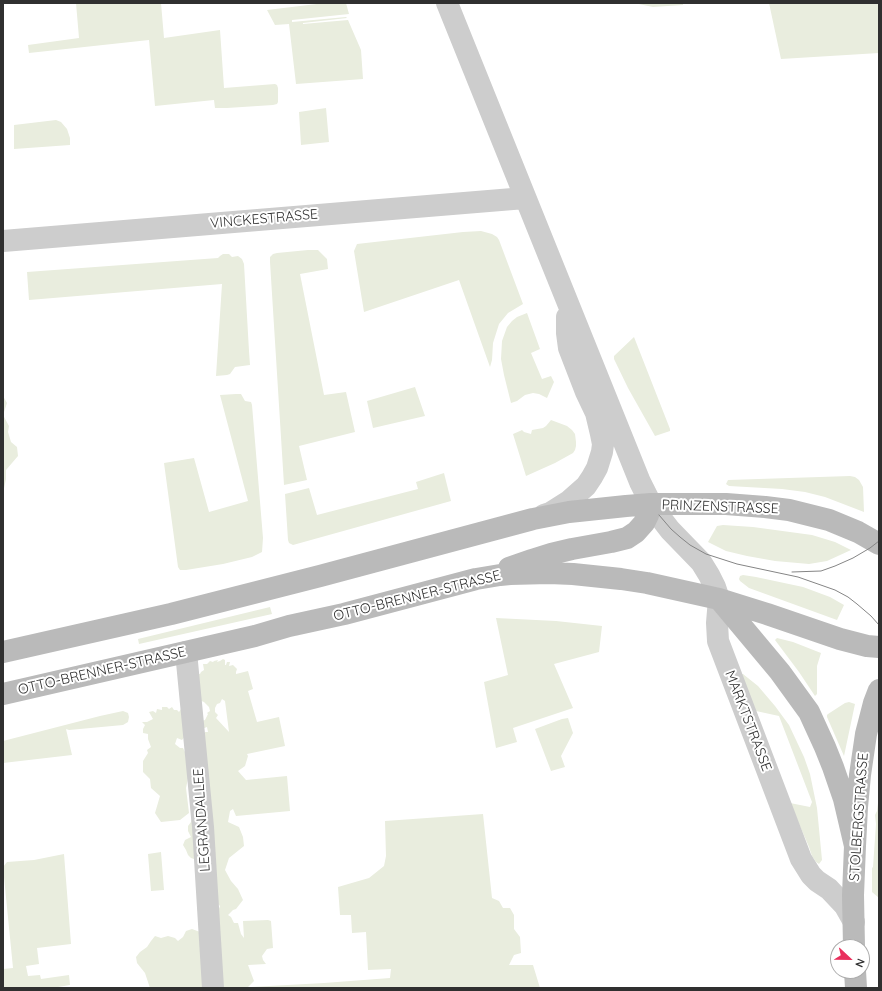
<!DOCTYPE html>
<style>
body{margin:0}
#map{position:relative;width:882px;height:991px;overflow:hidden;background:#fff;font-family:Quicksand,sans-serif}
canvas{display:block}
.frame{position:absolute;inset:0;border:4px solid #303030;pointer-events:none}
.north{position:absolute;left:830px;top:939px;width:40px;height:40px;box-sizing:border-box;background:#fff;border:1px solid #acacac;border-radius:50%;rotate:112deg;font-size:11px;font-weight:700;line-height:16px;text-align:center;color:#303030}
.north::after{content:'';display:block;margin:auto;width:14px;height:18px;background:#e9305d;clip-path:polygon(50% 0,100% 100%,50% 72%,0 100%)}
</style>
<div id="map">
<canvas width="882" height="991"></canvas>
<div class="frame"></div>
<div class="north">N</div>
</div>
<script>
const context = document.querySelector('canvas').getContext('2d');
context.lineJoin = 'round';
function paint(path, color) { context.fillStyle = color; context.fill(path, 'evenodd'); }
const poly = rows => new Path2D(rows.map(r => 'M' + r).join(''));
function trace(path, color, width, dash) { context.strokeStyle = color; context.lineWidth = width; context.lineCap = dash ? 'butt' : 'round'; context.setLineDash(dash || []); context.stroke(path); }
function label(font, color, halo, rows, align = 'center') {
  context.font = font + ' Quicksand,sans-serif'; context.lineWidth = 4; context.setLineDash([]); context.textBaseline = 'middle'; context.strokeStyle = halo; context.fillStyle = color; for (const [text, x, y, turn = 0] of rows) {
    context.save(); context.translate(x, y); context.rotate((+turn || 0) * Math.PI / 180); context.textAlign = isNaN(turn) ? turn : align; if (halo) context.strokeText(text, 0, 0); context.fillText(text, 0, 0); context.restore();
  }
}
paint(poly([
 [76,3,161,3,164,38,220,30,224,88,275,84,277,85,278,88,278,102,277,104,273,105,227,108,215,108,214,100,155,106,149,40,29,53,28,45,79,38],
 [325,3,346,3,349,14,292,20,292,22,346,17,347,18,303,23,303,24,348,20,361,50,363,79,296,84,289,24,275,25,267,10],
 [634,3,683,3,683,5,653,7],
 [769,3,879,3,879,53,781,59],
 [326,108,329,142,301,145,299,112],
 [56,120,61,122,67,129,70,138,70,145,14,149,14,125],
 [481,231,492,234,497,237,499,240,523,304,508,313,499,324,493,343,492,360,490,367,459,280,364,312,354,251,357,244,463,232],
 [308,250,318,250,327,259,328,269,300,274,324,395,346,392,355,432,299,446,307,480,284,485,270,262,270,257,273,254,277,253],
 [223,254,229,254,232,257,238,256,242,259,244,264,249,351,250,365,235,367,230,374,227,375,216,376,222,284,29,300,27,272,218,258,220,256],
 [527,313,540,349,531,353,542,379,551,376,554,382,547,398,539,394,533,393,525,395,517,401,511,403,504,375,501,359,502,341,507,327,512,321,517,317],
 [634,337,670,429,670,431,655,436,628,388,614,359,614,356],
 [415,387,425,416,373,428,367,401],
 [236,394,241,394,245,401,251,402,252,405,263,538,262,552,252,557,223,564,186,570,180,570,178,567,164,463,194,458,209,512,248,501,220,395],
 [3,396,7,403,3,415,9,426,8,432,11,442,17,447,18,456,6,470,6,479,3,493],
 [551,420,567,426,572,430,575,434,576,442,576,446,575,450,573,453,555,463,526,476,513,434,520,431,522,430,524,432,531,434,532,430,543,428,546,426],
 [444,473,451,501,293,545,289,543,288,540,285,494,309,488,317,515,418,489,416,482],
 [850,476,855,477,859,480,863,487,864,512,825,497,805,492,782,489,729,486,726,484,728,480],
 [723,525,753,527,812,535,835,542,851,550,827,561,809,564,775,561,747,556,726,551,708,542,717,526],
 [743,575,756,577,803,587,830,597,844,605,837,620,749,588,740,581,739,579,740,576],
 [270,607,272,614,139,644,138,639],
 [496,618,556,621,602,626,599,652,554,664,573,708,513,728,517,742,496,748,484,682,508,675],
 [777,638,793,642,821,653,817,666,817,694,815,696,799,672,775,640],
 [223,659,225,660,225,665,226,665,227,662,230,662,229,666,233,665,237,669,236,672,236,674,248,671,253,689,248,691,257,722,279,717,285,746,247,754,248,756,245,766,238,771,246,780,287,776,290,811,236,816,233,809,230,811,228,822,239,827,243,837,244,846,229,858,225,870,231,881,238,889,243,900,236,909,233,910,228,915,231,917,234,923,238,923,241,934,244,938,243,921,268,920,271,921,273,948,267,949,262,956,263,960,266,964,248,965,254,981,247,988,150,988,145,973,137,963,136,957,140,952,147,947,151,941,155,936,161,938,168,936,175,938,178,941,183,937,186,931,192,929,200,932,218,911,220,906,218,904,197,860,191,858,188,855,186,850,183,845,185,840,191,837,188,831,188,826,191,822,205,732,208,732,207,727,186,735,182,740,177,738,175,744,180,748,183,748,191,764,186,788,189,813,180,820,161,822,155,813,160,796,151,788,150,779,143,772,143,761,148,753,147,750,151,747,148,739,148,734,143,733,143,729,145,725,142,722,147,722,153,719,149,712,153,711,156,713,157,709,162,710,162,707,167,707,169,709,172,707,174,710,177,710,179,712,181,709,196,723,205,720,208,714,207,713,210,711,209,707,204,702,199,700,198,674,200,674,201,672,204,670,203,664,207,664,210,661,213,662,214,661,218,660,217,662,220,661],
 [222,699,225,701,229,732,216,718,218,715,215,712,215,708,217,704,220,703],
 [741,674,743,674,758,686,775,706,789,725,804,757,810,774,817,808,822,860,819,864,816,862,812,856,809,847,790,803,810,807,812,802,779,716,756,711],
 [849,702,855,704,844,756,827,717,827,715,828,714,845,703],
 [123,711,128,713,129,717,128,722,123,725,69,730,66,729,72,755,3,763,3,741,100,716],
 [568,718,573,733,561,756,565,767,551,771,535,729,562,719],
 [879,795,879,898,872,892,872,868,873,867,876,824,875,815,877,811],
 [483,814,492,898,499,901,503,908,510,908,514,915,514,929,520,937,521,953,514,955,509,965,533,965,540,988,251,988,251,987,324,983,390,978,391,969,368,970,366,932,352,933,351,915,340,915,338,887,369,878,384,866,386,856,385,821],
 [161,852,164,890,151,891,148,854],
 [64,854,71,944,37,948,39,964,26,966,28,976,40,975,41,979,69,975,70,985,58,987,58,988,3,988,3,969,13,968,3,867,7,862,34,860]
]), '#e9edde');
trace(poly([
 [447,3,640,482,653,508,670,530,701,562,709,575,715,587,719,599,717,623,718,641,801,859,811,875,817,881,829,889,845,906,854,922],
 [3,241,525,198],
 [544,515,550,513,569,501,586,486,592,477,597,468,602,452,603,444,601,434,596,413,586,392,569,348,567,333,567,317],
 [186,652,203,827,213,988]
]), '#cdcdcd', 22);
trace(poly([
 [509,568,532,560,551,554,572,549,611,542,627,538,636,532,644,523,648,515,651,504],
 [719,599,780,672,809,712,825,747,833,767,844,799,855,846],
 [3,652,171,614,320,576,533,519,569,512,626,506,651,504,726,504,765,507,789,510,829,520,858,532,879,544],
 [3,694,255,636,289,626,344,614,476,579,500,575,510,574,549,573,573,574,621,579,647,583,719,599,767,614,840,639,867,646,879,647],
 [854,947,853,895,855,846,857,807,860,775,866,734,874,703,879,690],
 [855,971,856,988]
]), '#bababa', 22);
trace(poly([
 [659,515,671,529,680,537,690,545,706,554,737,564,798,577,835,590,848,597,857,604,871,616,879,625],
 [792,572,821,571,835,566,853,558,870,548,879,541]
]), '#858585', 1);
label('14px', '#303030', '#fff', [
 ["VINCKESTRASSE",264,219,-5],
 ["PRINZENSTRASSE",720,507,2],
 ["OTTO-BRENNER-STRASSE",417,596,-14],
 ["OTTO-BRENNER-STRASSE",102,671,-13],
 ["MARKTSTRASSE",748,721,69],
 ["STOLBERGSTRASSE",859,817,-86],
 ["LEGRANDALLEE",202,820,-94]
]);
</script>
